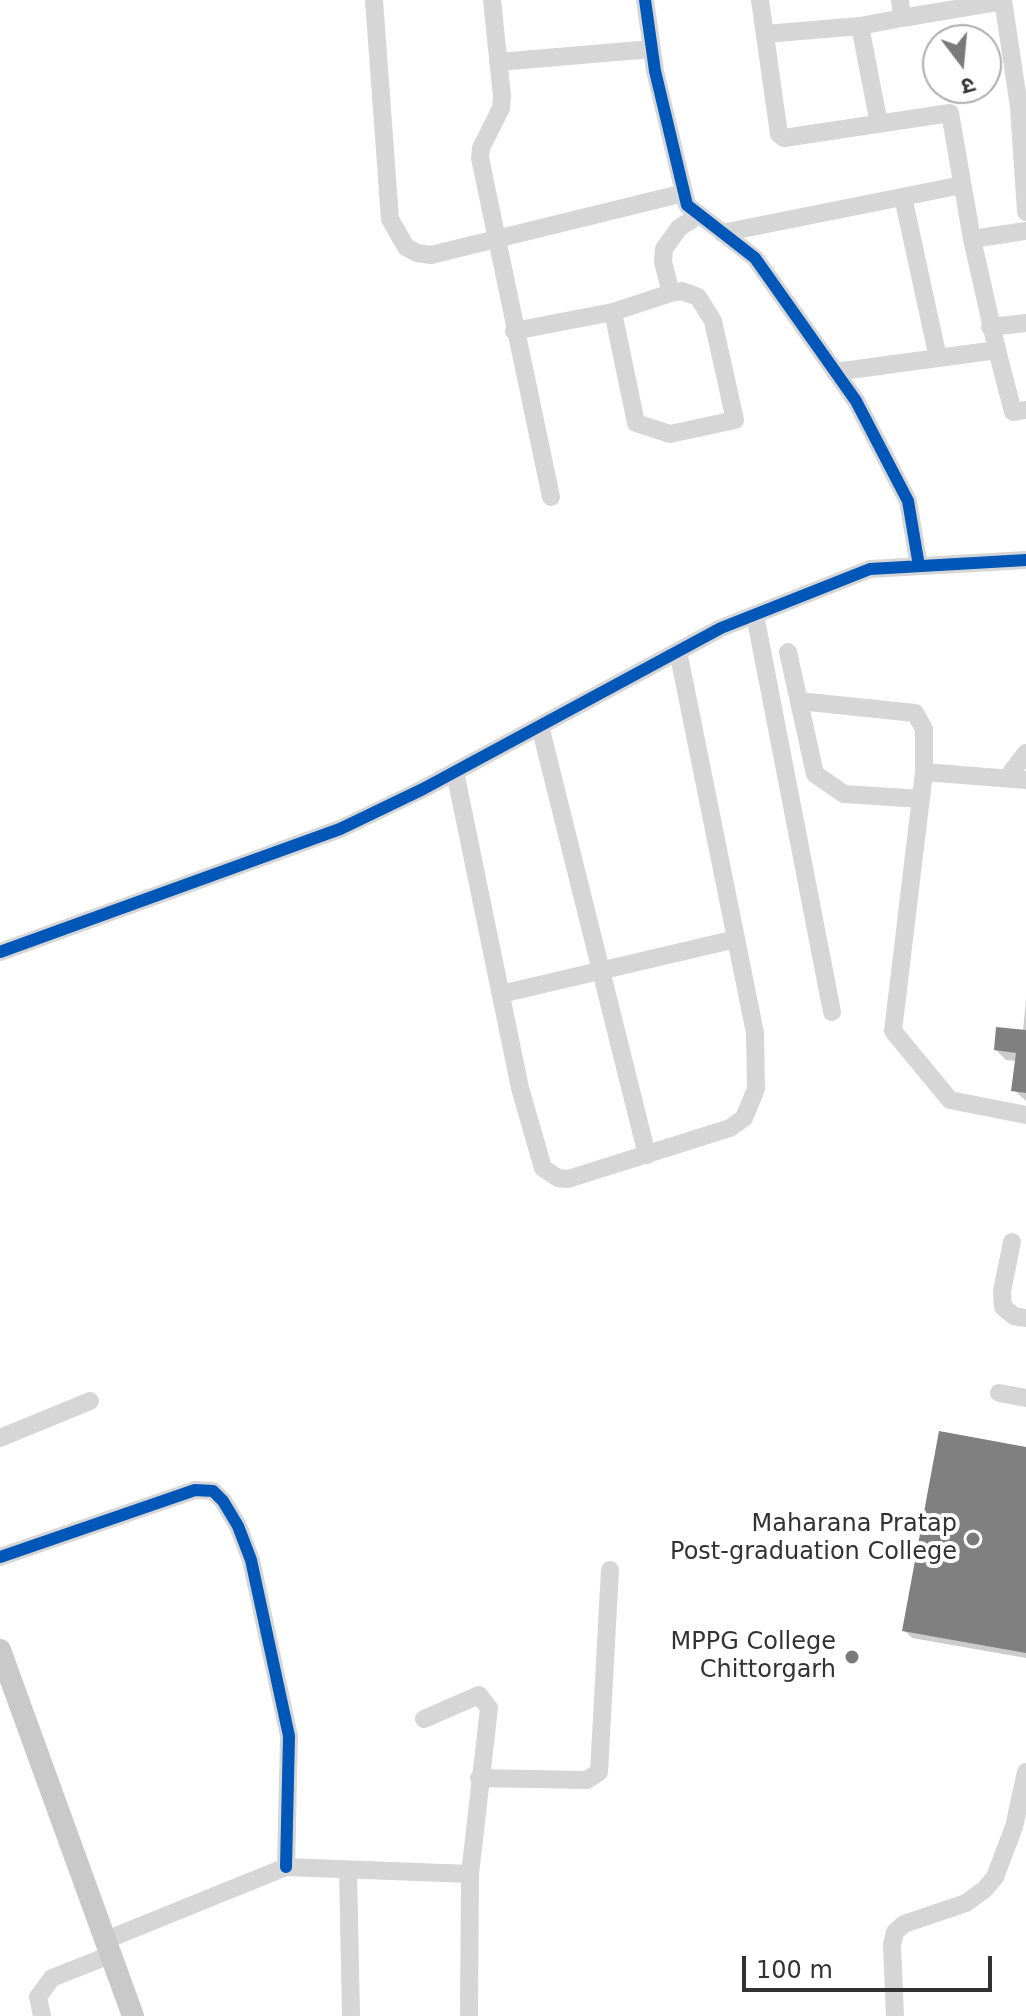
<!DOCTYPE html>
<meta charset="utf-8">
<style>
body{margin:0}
#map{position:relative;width:1026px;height:2016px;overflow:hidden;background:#fff;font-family:"DejaVu Sans","Noto Sans Devanagari",sans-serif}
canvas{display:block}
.north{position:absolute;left:922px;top:24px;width:80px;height:80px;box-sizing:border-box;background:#fff;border:2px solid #adadad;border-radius:50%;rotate:164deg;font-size:22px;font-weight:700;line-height:32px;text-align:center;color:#323232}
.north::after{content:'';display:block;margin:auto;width:28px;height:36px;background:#7a7a7a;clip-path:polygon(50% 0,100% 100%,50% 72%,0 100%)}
.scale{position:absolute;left:742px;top:1956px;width:250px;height:36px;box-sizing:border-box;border:4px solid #323232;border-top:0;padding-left:10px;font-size:24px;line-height:28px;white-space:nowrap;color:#323232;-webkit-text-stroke:6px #fff;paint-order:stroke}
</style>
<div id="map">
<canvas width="1026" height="2016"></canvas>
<div class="north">उ</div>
<div class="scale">100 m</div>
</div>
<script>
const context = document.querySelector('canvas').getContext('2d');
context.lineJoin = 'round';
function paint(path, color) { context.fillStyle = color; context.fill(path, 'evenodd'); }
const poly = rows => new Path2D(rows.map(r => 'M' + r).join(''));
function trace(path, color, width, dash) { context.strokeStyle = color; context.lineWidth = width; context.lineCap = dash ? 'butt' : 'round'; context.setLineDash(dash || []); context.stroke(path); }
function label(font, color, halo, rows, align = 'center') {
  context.font = font + ' "DejaVu Sans",sans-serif'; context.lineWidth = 8; context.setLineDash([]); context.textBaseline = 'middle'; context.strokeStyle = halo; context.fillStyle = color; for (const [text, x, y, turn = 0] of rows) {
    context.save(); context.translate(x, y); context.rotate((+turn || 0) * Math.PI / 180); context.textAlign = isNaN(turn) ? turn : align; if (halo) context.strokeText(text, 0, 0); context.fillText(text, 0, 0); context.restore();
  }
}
paint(poly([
 [1026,999,1026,1101,1014,1090,1017,1061,1006,1060,996,1050,1023,1031],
 [1026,1449,1026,1658,912,1638,905,1631]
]), '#0003');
paint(poly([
 [996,1027,1026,1030,1026,1093,1011,1091,1016,1053,994,1050],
 [939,1431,1026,1447,1026,1653,902,1631]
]), '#808080');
trace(poly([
 [374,0,390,219,406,247,417,253,431,255,684,193],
 [492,0,502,96,501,108,481,148,480,158,551,497],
 [645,0,655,71,687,205,755,258,856,401,908,501,919,566],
 [760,0,779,134,784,138,950,113,972,239],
 [1003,0,1019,107,1026,212],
 [902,18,1003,1],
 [765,34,860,26],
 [498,62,652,49],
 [879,124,860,26,902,18,900,0],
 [903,197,938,358],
 [722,233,962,185],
 [671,293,663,262,664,249,679,228,699,215],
 [990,327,1026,323],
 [514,331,613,312,636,423,670,434,735,420,713,321,698,297,682,291,671,293,613,312],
 [997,350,1013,412,1026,410],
 [835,372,997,350,972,239,1026,231],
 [755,615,832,1012],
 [788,652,815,774,844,794,921,799],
 [799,701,915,713,924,729,924,772],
 [540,726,647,1155],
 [455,772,520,1088,543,1168,558,1178,568,1179,730,1128,744,1118,756,1089,755,1033,678,651],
 [1007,778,1026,753],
 [1026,780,924,772,893,1031,950,1100,1026,1115],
 [0,952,340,829,423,789,721,628,870,569,1026,560],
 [501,994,736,939],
 [1012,1242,1002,1291,1003,1307,1014,1316,1026,1318],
 [999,1393,1026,1398],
 [0,1438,90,1401],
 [0,1557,195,1490,213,1491,223,1501,238,1526,251,1560,289,1736,286,1867],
 [424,1719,479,1695,489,1708,470,1874],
 [479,1778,587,1780,599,1772,610,1570],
 [348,1870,351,2016],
 [106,1940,286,1867,470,1874,469,2016],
 [42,2016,38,1997,52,1978,100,1959],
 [895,2016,892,1945,895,1932,904,1924,966,1903,985,1889,995,1877,1014,1827,1026,1772]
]), '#d6d6d6', 18);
trace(poly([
 [0,1650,133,2016]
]), '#c9c9c9', 22);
trace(poly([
 [645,0,655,71,687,205,755,258,856,401,908,501,919,566],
 [0,952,340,829,423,789,721,628,870,569,1026,560],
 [0,1557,195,1490,213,1491,223,1501,238,1526,251,1560,289,1736,286,1867]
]), '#0057b8', 12);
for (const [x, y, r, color] of [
 [973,1539,8,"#7a7a7a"],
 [852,1657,8,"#7a7a7a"]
]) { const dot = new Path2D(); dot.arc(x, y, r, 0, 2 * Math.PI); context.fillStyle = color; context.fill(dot); trace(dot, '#fff', 3); }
label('24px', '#323232', '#fff', [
 ["Maharana Pratap",957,1525],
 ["Post-graduation College",957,1553],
 ["MPPG College",836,1643],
 ["Chittorgarh",836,1671]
], 'right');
</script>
